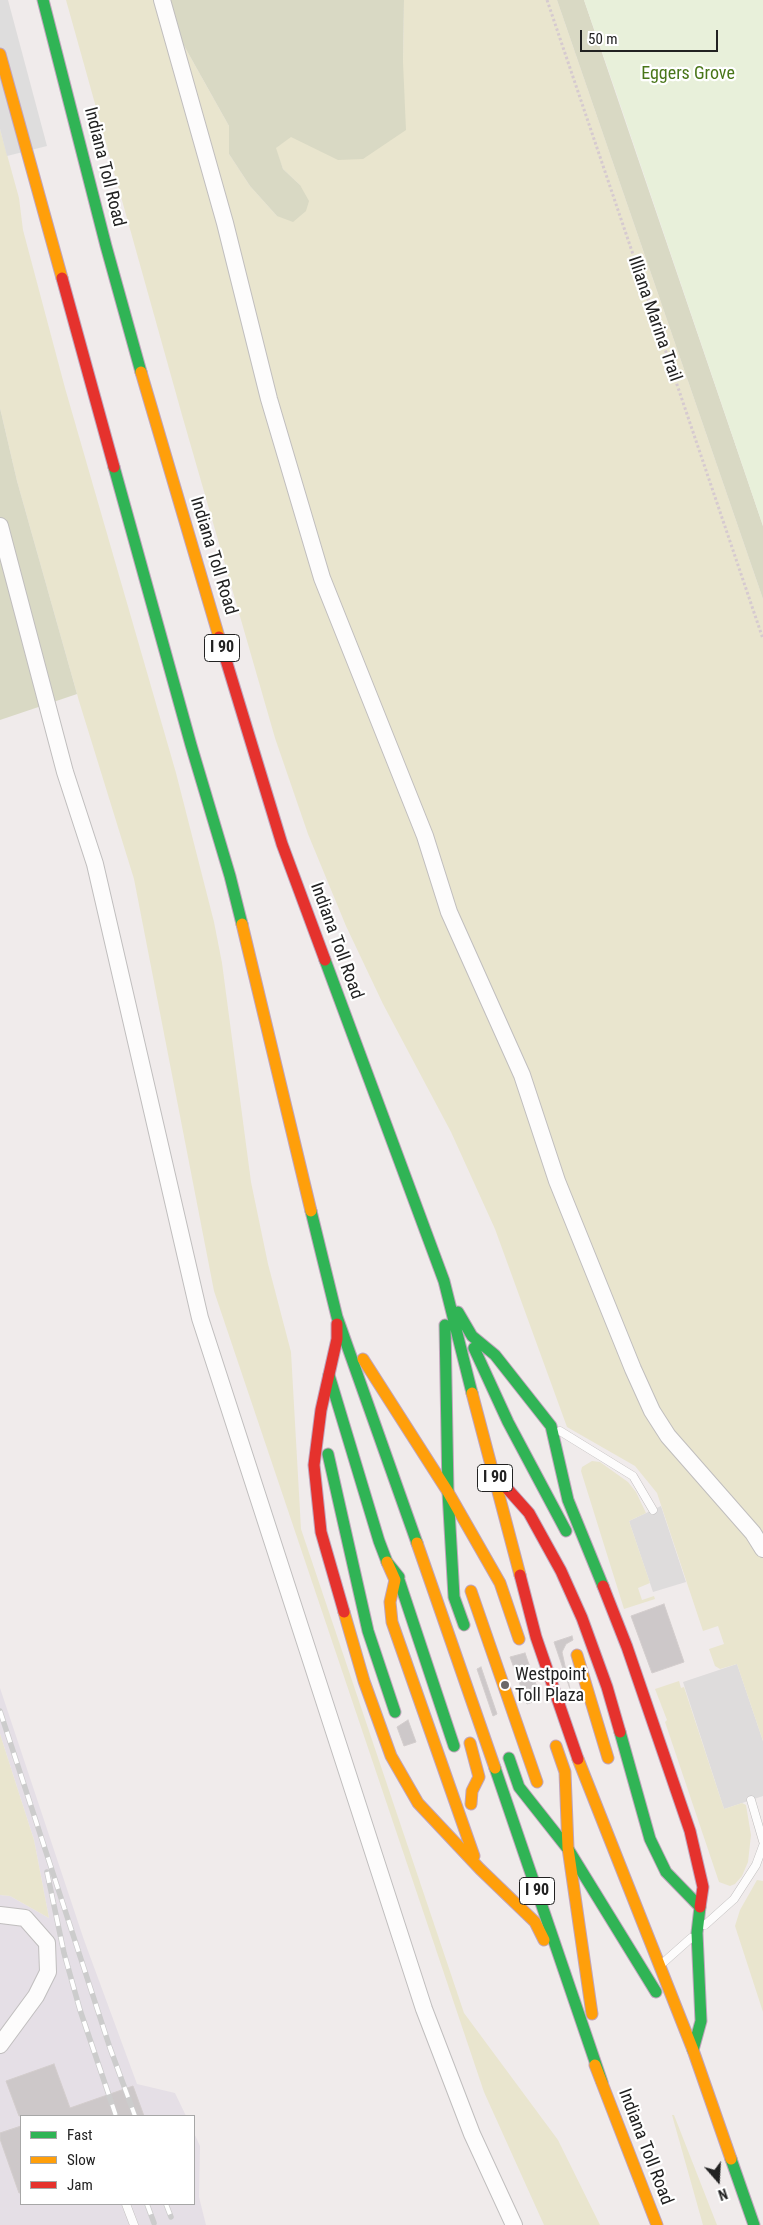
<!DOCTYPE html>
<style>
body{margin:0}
#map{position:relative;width:763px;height:2225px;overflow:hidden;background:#f0ebeb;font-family:"Roboto Condensed",sans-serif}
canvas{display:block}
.legend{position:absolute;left:20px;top:2115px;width:175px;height:90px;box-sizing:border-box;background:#fff;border:1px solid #a7a7a7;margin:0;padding:6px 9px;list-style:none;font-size:15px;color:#222}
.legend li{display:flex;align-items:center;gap:10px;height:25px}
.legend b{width:25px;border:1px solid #a7a7a7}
.north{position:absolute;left:693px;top:2155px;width:50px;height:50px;-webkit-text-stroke:4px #fff;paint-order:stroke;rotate:161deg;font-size:14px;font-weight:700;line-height:20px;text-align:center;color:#222}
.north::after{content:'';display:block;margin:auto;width:18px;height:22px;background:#222;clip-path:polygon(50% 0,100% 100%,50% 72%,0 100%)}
.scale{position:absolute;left:580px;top:30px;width:138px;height:22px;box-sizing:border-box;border:2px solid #222;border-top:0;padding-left:6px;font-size:15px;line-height:18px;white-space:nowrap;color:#222;-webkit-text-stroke:4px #fff;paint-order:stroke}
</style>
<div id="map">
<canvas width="763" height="2225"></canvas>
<ul class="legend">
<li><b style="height:6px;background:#30b455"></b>Fast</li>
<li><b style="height:6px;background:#ff9f0a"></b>Slow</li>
<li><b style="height:6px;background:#e5322d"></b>Jam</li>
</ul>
<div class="north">N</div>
<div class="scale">50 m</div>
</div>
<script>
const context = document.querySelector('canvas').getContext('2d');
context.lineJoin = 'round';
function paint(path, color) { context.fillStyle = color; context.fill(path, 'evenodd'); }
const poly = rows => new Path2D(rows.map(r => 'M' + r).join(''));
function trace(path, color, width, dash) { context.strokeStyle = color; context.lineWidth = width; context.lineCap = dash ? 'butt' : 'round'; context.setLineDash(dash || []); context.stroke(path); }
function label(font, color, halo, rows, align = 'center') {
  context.font = font + ' "Roboto Condensed",sans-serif'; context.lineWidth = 4.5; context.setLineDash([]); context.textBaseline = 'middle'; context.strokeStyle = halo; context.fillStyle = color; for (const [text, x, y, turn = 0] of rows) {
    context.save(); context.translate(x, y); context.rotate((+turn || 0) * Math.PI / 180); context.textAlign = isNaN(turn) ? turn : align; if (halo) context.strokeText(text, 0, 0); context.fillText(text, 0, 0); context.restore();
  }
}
paint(poly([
 [0,1688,84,1940,137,2084,175,2093,186,2116,21,2116,21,2204,194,2204,194,2133,200,2146,199,2197,206,2225,0,2225,0,1895,10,1896,49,1918,34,1840,0,1734]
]), '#e5dfe6');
paint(poly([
 [661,1506,686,1582,653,1592,629,1521],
 [737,1664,763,1741,763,1796,724,1809,683,1682]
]), '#dedcdc');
paint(poly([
 [66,0,170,0,182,42,229,126,229,154,250,186,277,216,300,185,283,169,275,148,291,136,314,147,403,62,404,0,557,0,763,599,763,1741,737,1664,720,1669,715,1666,709,1649,724,1644,718,1626,703,1631,657,1493,635,1466,567,1427,495,1229,451,1132,383,1004,346,926,308,834,275,738,182,415],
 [0,129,19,198,23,230,65,388,176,773,214,922,222,963,251,1182,268,1264,291,1352,301,1529,464,2013,558,2140,600,2225,544,2225,484,2092,214,1291,134,879,79,701,17,481,0,408],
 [592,1461,600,1462,628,1482,636,1492,646,1513,629,1521,650,1583,638,1588,642,1600,654,1596,655,1599,624,1609,581,1471,582,1467],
 [679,1681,681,1688,684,1687,724,1809,742,1803,746,1805,751,1835,748,1862,742,1876,735,1884,730,1886,719,1882,665,1722,667,1720,655,1689],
 [0,1734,34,1840,49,1918,10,1896,0,1895],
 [757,1880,763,1881,763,2012,735,1926,740,1910],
 [672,2115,674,2115,717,2225,703,2225]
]), '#e9e5ce');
paint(poly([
 [170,0,404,0,403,62,406,130,363,159,338,160,291,137,276,148,283,169,300,185,309,201,306,211,293,222,277,216,250,186,229,154,229,126,182,42],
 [557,0,584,0,763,526,763,599],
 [0,408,17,481,77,694,0,720]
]), '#d9d9c4');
paint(poly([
 [584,0,763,0,763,526,618,98]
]), '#e8f0da');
paint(poly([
 [0,0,8,0,47,146,7,156,0,129]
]), '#dedddd');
const building = poly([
 [664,1604,684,1662,652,1673,631,1616,664,1604],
 [572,1636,573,1640,566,1644,562,1652,570,1689,554,1642,572,1636],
 [525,1653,541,1699,527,1704,510,1657,525,1653],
 [481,1667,497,1714,493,1716,477,1669,481,1667],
 [408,1720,416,1742,404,1746,397,1727,408,1720],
 [54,2064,70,2108,133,2086,144,2116,19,2116,6,2081,54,2064],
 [21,2126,21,2193,19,2193,0,2139,0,2133,21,2126]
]);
paint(building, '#cdc8c9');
trace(building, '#d3cdcd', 1);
const lane = poly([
 [560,1431,633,1476,653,1510],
 [751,1800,763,1841],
 [705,1925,734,1899,756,1865,763,1846],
 [664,1962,691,1938],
 [126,2204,134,2225]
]);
const street = poly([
 [162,0,225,223,269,399,322,578,425,836,449,912,522,1075,557,1181,633,1369,652,1411,668,1436,753,1533,763,1549],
 [0,526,65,772,95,864,200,1318,424,2009,472,2134,514,2225],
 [0,1915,25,1918,47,1943,48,1972,36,1996,0,2045]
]);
const fast = poly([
 [43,0,106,246,141,372],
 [114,467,191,745,230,876,242,924],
 [325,960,444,1281,472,1393],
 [311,1211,337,1317,417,1543],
 [458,1312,472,1336,495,1355,551,1426,568,1500,603,1586],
 [445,1325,448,1492,454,1597,464,1625],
 [474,1348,508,1422,566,1531],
 [329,1375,379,1541,387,1562,399,1577],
 [328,1454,368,1631,395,1712],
 [398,1577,454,1746],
 [620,1732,650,1839,666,1872,699,1906],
 [509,1758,519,1787,568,1849,656,1992],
 [495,1768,602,2082],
 [693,2050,701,2021,697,1933,700,1907],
 [731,2159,754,2225]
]);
const slow = poly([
 [0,54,62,278],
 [141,372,219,637],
 [242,924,311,1211],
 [363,1359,448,1492,500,1583,519,1639],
 [472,1393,520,1575],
 [417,1543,495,1768],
 [387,1562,395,1580,390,1602,392,1622,474,1856],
 [471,1591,537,1782],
 [344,1612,364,1681,391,1756,418,1803,480,1869,535,1922,544,1940],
 [577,1655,608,1758],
 [470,1743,479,1777,472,1791,471,1804],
 [556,1746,565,1772,568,1848,592,2014],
 [578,1759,693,2050,731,2159],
 [595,2065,657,2225]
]);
const jam = poly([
 [62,278,114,467],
 [219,637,282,844,325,960],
 [337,1324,337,1339,321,1410,314,1465,321,1532,344,1612],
 [496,1476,529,1513,561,1571,582,1618,607,1687,620,1732],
 [520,1575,536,1637,578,1759],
 [603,1586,627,1647,690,1831,703,1887,700,1907]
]);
trace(lane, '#c0bebe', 9);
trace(street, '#c0bebe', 18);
trace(fast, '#c1a5bd', 13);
trace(slow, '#c1a5bd', 13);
trace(jam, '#c1a5bd', 13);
trace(poly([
 [547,0,763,639]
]), '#d6cad0', 3, [2.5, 2.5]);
trace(lane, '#fdfcfc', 8);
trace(street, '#fdfcfc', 16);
trace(fast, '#30b455', 11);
trace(slow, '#ff9f0a', 11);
trace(jam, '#e5322d', 11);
const rail = poly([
 [0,1711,110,2048,135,2116],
 [47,1872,64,1953,80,2010,116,2116],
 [147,2204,154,2223],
 [166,2204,171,2217]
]);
trace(rail, '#ccc', 5.5);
trace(rail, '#fff', 4, [11]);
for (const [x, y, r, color] of [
 [505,1685,5,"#6a6868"]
]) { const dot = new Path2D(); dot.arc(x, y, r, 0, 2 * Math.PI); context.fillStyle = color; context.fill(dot); trace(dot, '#fff', 2); }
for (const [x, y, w] of [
 [222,648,35],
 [495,1478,35],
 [537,1891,35]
]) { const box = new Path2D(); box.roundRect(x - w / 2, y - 13.5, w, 27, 4); context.fillStyle = '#fff'; context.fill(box); trace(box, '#222', 1); }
label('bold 16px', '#222', null, [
 ["I 90",222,648],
 ["I 90",495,1478],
 ["I 90",537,1891]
]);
label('18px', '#497619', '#fff', [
 ["Eggers Grove",688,74]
]);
label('18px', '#222', '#fff', [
 ["Indiana Toll Road",104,167,76],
 ["Illiana Marina Trail",654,319,71],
 ["Indiana Toll Road",213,556,73],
 ["Indiana Toll Road",336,941,70],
 ["Indiana Toll Road",645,2147,69]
]);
label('18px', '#222', '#fff', [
 ["Westpoint",515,1675],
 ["Toll Plaza",515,1696]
], 'left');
</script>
